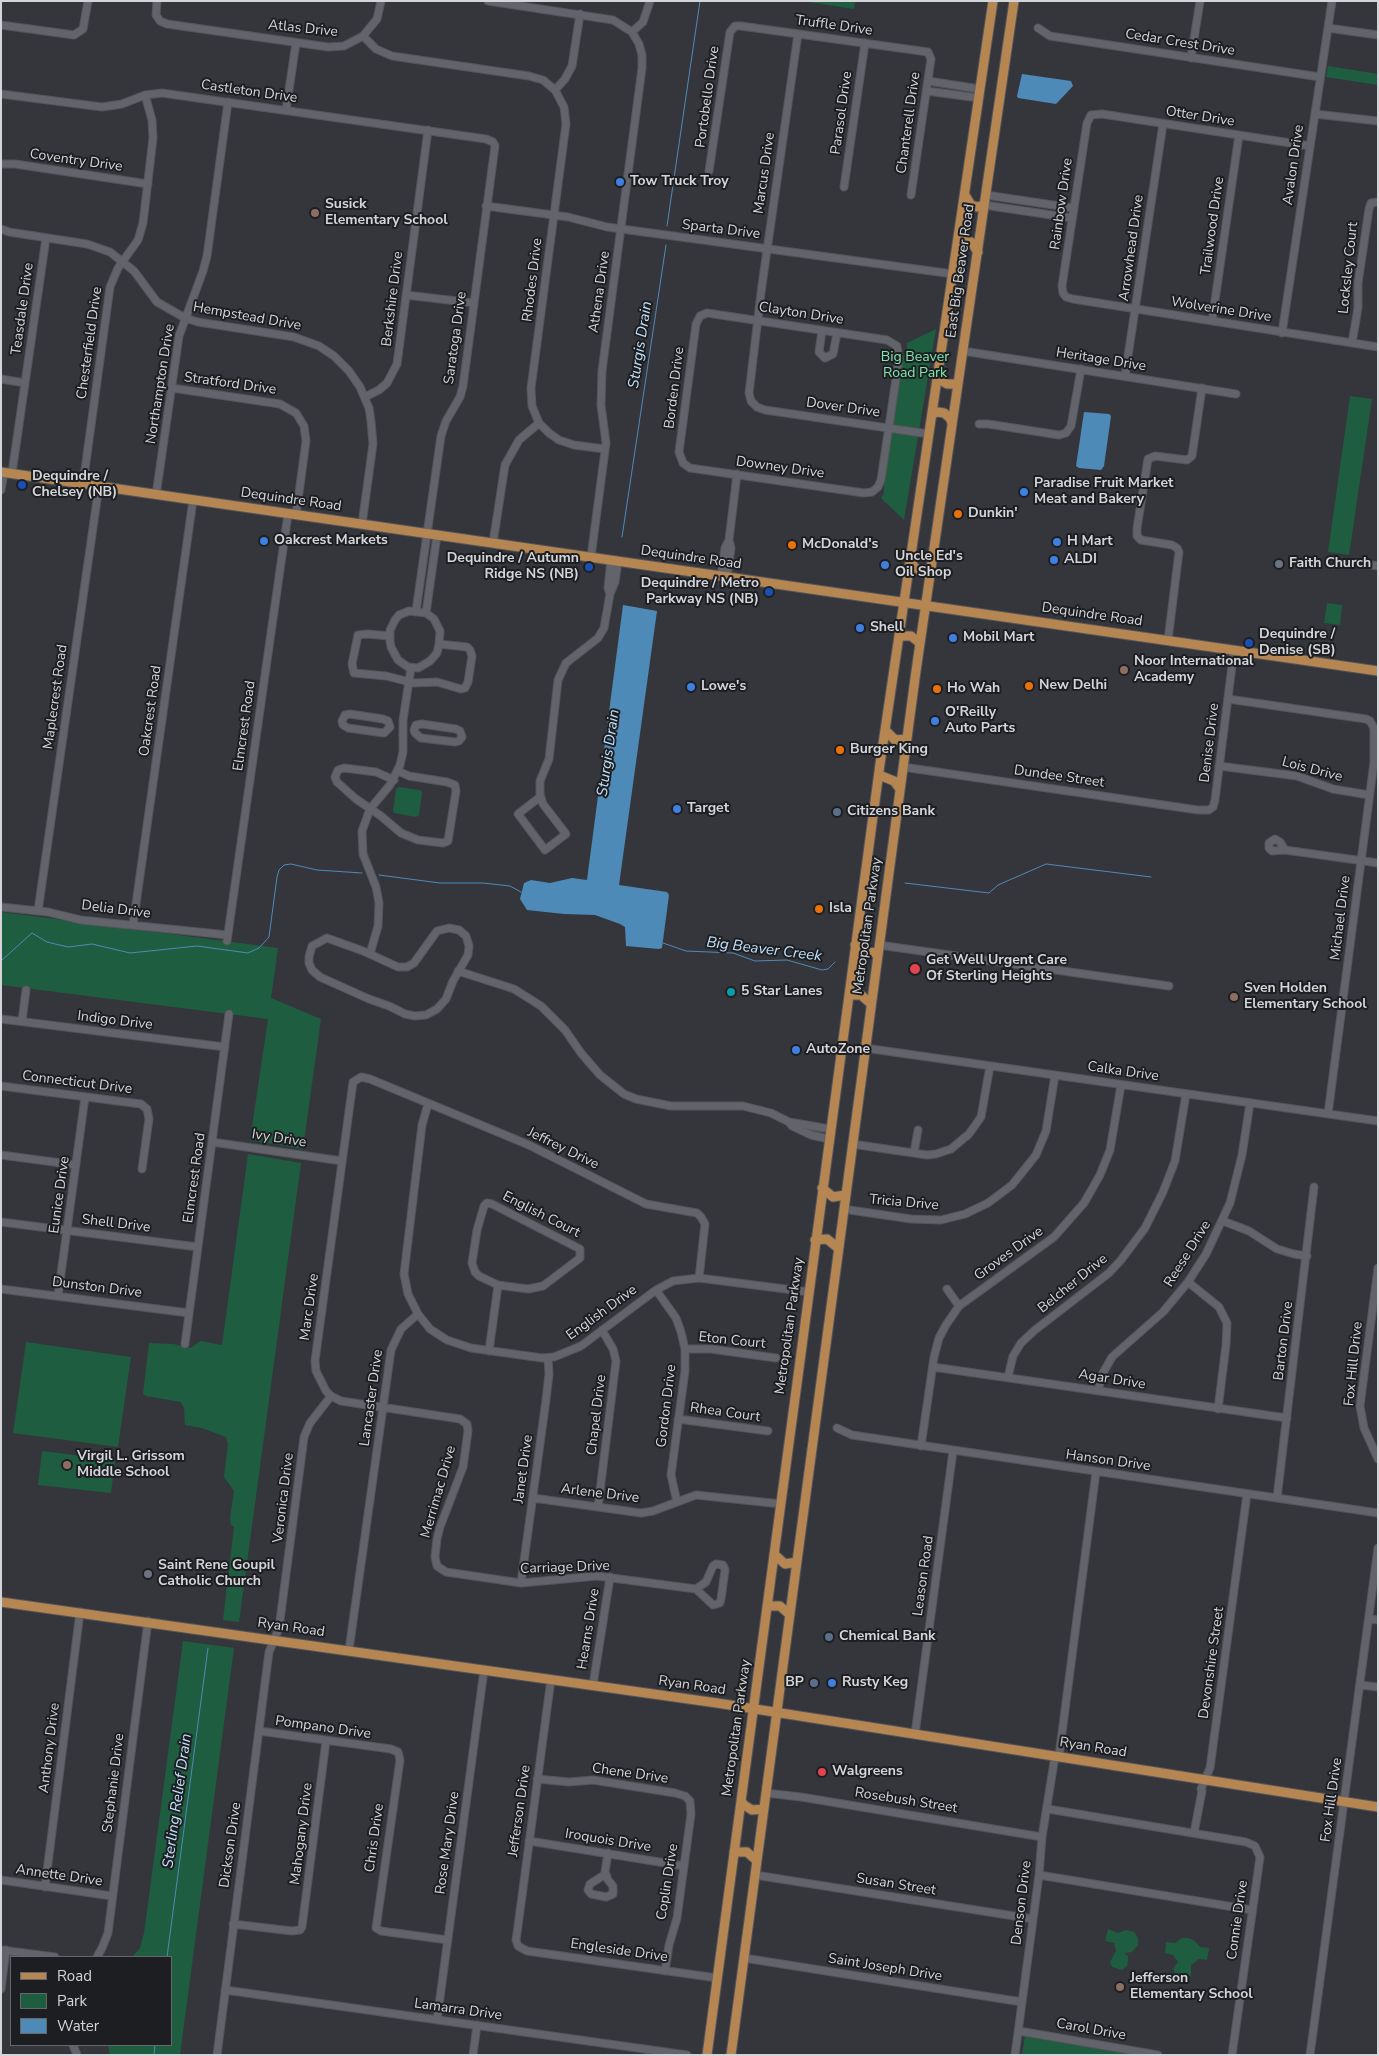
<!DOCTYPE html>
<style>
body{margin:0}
#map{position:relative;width:1379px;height:2056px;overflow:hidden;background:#35363c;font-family:"Nunito Sans",sans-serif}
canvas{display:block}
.frame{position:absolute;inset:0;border:2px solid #d4d5d9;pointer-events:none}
.legend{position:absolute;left:10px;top:1956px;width:162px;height:90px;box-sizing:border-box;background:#1d1e21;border:1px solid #66676b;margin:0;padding:6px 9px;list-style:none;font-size:15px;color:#d4d5d9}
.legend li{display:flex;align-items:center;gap:10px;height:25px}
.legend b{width:25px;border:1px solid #66676b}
</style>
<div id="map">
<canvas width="1379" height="2056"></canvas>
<div class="frame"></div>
<ul class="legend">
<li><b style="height:6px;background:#b58552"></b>Road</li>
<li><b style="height:14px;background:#1e5d3f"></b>Park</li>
<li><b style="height:14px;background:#4e8ab7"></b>Water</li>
</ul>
</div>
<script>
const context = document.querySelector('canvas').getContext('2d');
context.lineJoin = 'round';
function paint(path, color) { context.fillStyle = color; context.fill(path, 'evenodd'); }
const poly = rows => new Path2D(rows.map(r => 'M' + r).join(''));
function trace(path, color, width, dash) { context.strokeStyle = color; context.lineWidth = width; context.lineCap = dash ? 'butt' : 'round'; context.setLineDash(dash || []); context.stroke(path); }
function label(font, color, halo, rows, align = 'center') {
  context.font = font + ' "Nunito Sans",sans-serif'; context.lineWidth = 4; context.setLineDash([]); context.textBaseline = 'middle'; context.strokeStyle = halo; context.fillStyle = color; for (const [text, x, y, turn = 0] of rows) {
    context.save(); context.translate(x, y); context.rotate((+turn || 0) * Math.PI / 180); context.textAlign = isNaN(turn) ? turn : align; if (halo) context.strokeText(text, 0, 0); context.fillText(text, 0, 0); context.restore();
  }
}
paint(poly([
 [802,1,855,1,854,9],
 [1328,66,1378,74,1378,85,1326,77],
 [936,329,904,520,881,498,884,493,884,483,901,361,907,348,907,343],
 [1350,396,1372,399,1349,555,1328,552],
 [1327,603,1342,605,1340,625,1324,623],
 [399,787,420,790,422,793,419,815,416,817,394,813,393,811,396,789],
 [1,912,278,948,271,998,321,1019,303,1149,250,1140,268,1019,1,985],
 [248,1154,301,1163,239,1622,223,1620,234,1527,231,1525,230,1518,234,1491,224,1477,228,1444,226,1437,202,1428,185,1425,184,1408,181,1402,146,1396,143,1394,149,1343,173,1344,191,1348,200,1341,222,1345],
 [26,1342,131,1357,118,1447,13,1433],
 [42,1451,115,1460,111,1493,38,1485],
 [183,1641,234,1648,180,2055,110,2055,108,2045,171,2045,171,1957,132,1957,140,1948,144,1933],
 [1108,1929,1118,1933,1126,1930,1134,1932,1138,1938,1138,1945,1132,1952,1124,1953,1128,1956,1128,1961,1127,1966,1122,1970,1112,1967,1110,1962,1116,1951,1114,1943,1105,1941],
 [1182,1938,1189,1938,1195,1941,1200,1947,1209,1948,1207,1960,1199,1959,1191,1965,1191,1975,1188,1978,1180,1981,1174,1976,1174,1968,1178,1962,1173,1955,1165,1953,1166,1942,1175,1943],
 [1025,2035,1135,2055,1022,2055]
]), '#1e5d3f');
paint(poly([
 [1022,74,1071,81,1073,86,1056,104,1018,98,1017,96],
 [1084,412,1109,414,1111,416,1104,466,1101,470,1079,468,1076,466],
 [623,605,657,611,619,885,667,892,669,895,662,948,659,949,626,946,625,927,620,924,595,915,564,914,527,910,520,899,524,883,531,880,550,883,572,878,587,880]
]), '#4e8ab7');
trace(poly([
 [667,226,700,1],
 [622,537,666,245],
 [379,875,440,883,483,883,510,886,521,892],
 [905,883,989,893,998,885,1046,864,1151,877],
 [663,943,686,951,733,953,755,961,787,960,822,970,828,969,835,962],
 [1,961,32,933,47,942,68,947,92,944,130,953,197,946,248,953,259,948,269,937,277,877,279,870,284,865,291,864,317,870,362,873],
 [167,1957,208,1648],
 [154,2055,155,2045]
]), '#4e8ab7', 1);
const minor = poly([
 [157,1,156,15,160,21,167,24,328,47,344,46,363,36,376,49,392,56,529,76,543,80,555,90],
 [488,1,613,20,632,32,639,44,642,55,642,68,602,371,601,405,606,443,591,557],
 [1,25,74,35,83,29,88,1],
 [1038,28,1050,36,1320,77],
 [1328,28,1378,35],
 [632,32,643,22,650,1],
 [798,34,762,285,749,393,751,401,757,407,765,410,929,434],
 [363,36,377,19,381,1],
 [1191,58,1200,1],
 [928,81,980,89],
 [927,91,979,98],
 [1,94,102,107,122,104,145,95,162,93,486,139,493,142,495,146,463,386,460,397,446,421,441,436,416,611],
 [286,110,296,43],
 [1315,114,1378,121],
 [1310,146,1102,114,1091,115,1087,123,1062,286,1063,293,1066,297,1073,299,1378,347],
 [1,164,15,164,148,184],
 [709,171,730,32,735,26,741,26,928,52,931,59,911,195],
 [844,187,865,43],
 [986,195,1073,208],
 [984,205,1072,218],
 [486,206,568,217,607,227,953,274],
 [1,229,9,232,87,244,110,252,134,271,157,302,185,318,198,322,294,337,319,346,334,356,349,371,360,387,369,408,371,421,373,444,362,524],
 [406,295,474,303],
 [707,313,887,340,897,346,899,359,881,480,878,487,872,492,864,493,690,468,683,463,679,452,696,324,700,316,707,313],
 [1212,321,1239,135],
 [822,330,819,352,825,358,833,354,837,333],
 [1282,333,1332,1],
 [1352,343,1358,308,1358,283,1369,209,1371,203,1378,202],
 [963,351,1236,394],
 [1125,376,1163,124],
 [1,379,25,383],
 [172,388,280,404,296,413,304,426,306,441,296,515],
 [365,397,379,390,387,383,397,364,428,130],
 [539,423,549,433,559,440,574,445,605,449],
 [979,424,988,424,1059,435,1066,433,1071,426,1081,369],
 [12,473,46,238],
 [83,484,110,287,118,268,138,240,143,223,153,138,152,120,145,95],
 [1,490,4,472],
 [156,495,179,336,203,271,207,256,228,102],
 [493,543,505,465,519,440,539,423,532,406,531,388,566,124,564,107,555,90,565,79,572,66,580,14],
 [1360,563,1378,566],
 [721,576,725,548,729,540],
 [727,577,731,548,729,540,737,474],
 [610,594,608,588,611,560],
 [409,611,426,613,434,619,440,631,439,644,437,653,430,661,418,668,408,667,398,660,391,647,390,641,390,630,395,620,399,615,409,611],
 [426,613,437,535],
 [390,636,367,634,358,635,352,664,354,673,386,676,414,683,437,682,461,689,465,688,468,682,472,656,470,650,467,647,439,644],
 [1168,640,1179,552,1177,548,1172,545,1141,540,1137,536,1137,528,1148,459,1155,456,1187,460,1192,456,1202,388],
 [1228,699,1366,719,1370,721,1374,728,1374,762,1328,1114],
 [350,714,383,719,388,721,390,727,384,733,348,728,343,725,342,721,345,715,350,714],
 [422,724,456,729,460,731,462,737,459,741,455,742,421,738,415,733,414,730,416,725,422,724],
 [1219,766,1297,776,1333,789,1369,795],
 [903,767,1198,810,1209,810,1213,807,1215,800,1234,650],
 [394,780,376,772,344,768,338,770,335,777,337,782,356,799,381,816,401,833,418,840,443,843,448,841,456,791,455,785,447,782,409,776,398,771],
 [540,797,518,814,545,850,566,834,543,804,540,794,540,781,549,759,558,680,566,663,598,638,604,628,610,594,615,582,618,561],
 [1285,850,1272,851,1269,848,1269,843,1275,839,1280,842,1285,850,1378,863],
 [1,907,48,912,81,920,228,935],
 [38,911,99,486],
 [133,925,193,500],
 [449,928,459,930,466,936,469,946,468,955,453,981,446,999,437,1009,426,1015,415,1016,405,1014,389,1006,369,999,320,977,312,970,309,963,309,957,312,946,327,938,363,951,398,967,407,967,414,963,437,931,449,928],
 [227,941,288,514],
 [879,945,1169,986],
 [370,954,378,926,379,903,376,887,363,854,362,831,370,809,390,785,400,765,403,752,403,720,411,668],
 [458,971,514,989,541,1006,565,1030,581,1053,600,1075,624,1094,636,1099,671,1106,743,1106,771,1113,789,1122],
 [1,1019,225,1047],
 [22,1021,26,990],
 [865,1048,1378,1121],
 [1,1086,141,1104,147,1109,149,1119,142,1169],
 [428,1104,422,1125,404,1274,408,1294,418,1314,430,1329,447,1340,471,1348,542,1358,554,1357,581,1346,656,1290,673,1281,699,1278,809,1292],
 [829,1139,811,1135,792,1126,789,1122,830,1129],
 [212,1142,342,1161],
 [852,1144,927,1155,936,1154,951,1149,969,1134,981,1117,990,1066],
 [914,1153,918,1130],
 [1,1155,76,1165],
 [843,1209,911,1219,941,1220,965,1214,988,1203,1012,1185,1036,1155,1046,1131,1055,1075],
 [1223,1221,1249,1231,1277,1249,1294,1254,1307,1256],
 [1,1222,198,1247],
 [1378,1268,1360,1406,1364,1428,1378,1459],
 [1188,1282,1219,1307,1227,1323,1226,1345,1218,1409],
 [1,1289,189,1313],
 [947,1289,959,1306],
 [656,1290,676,1318,681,1332,685,1349,685,1371,671,1475,677,1502],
 [58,1296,85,1097],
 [185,1344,229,1014],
 [685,1349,711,1349,776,1358],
 [489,1351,498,1285,479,1276,475,1272,472,1263,477,1230,484,1206,487,1203,492,1204,580,1249,580,1258,543,1286,528,1289,498,1285],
 [933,1367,1287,1418],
 [1008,1377,1013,1356,1021,1343,1035,1330,1109,1273,1121,1260,1145,1228,1163,1192,1175,1161,1186,1094],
 [1098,1390,1103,1373,1112,1357,1163,1312,1188,1282,1206,1254,1230,1203,1242,1155,1250,1103],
 [678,1419,768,1431],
 [837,1428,852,1435,1378,1513],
 [921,1446,934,1357,939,1338,946,1325,959,1306,1054,1237,1084,1203,1100,1175,1110,1150,1121,1085],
 [533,1498,641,1513,653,1511,696,1495,781,1504],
 [1277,1498,1314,1187],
 [598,1507,616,1361,613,1349,602,1330],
 [521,1583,546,1400,549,1374,548,1358],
 [696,1589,706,1582,713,1566,716,1564,723,1565,725,1570,721,1599,720,1603,713,1605,696,1589,597,1576,521,1583,446,1572,437,1566,435,1557,437,1539,440,1527,463,1467,468,1431,467,1424,460,1419,341,1401,331,1396,326,1391,316,1371,315,1361,353,1082,361,1077,370,1079,529,1145,646,1204,697,1213,701,1217,705,1224,699,1278],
 [1369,1619,1378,1620],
 [349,1650,391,1350,401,1329,418,1314],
 [551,1679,518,1926,516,1940,518,1946,527,1951,717,1978],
 [593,1685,610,1577],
 [1360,1685,1378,1687],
 [259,1731,391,1749,398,1752,400,1760,376,1928,381,1931,448,1940],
 [915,1734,953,1451],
 [1059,1756,1096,1472],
 [537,1779,569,1782,593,1780,675,1793,685,1796,690,1801,691,1814,677,1918,669,1945,665,1971],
 [766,1793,801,1797,1042,1837],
 [1048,1809,1246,1842,1255,1846,1260,1857,1232,2055],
 [1194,1833,1202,1791,1201,1789,1210,1768,1247,1494],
 [529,1841,684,1866],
 [604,1875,613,1886,613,1894,606,1897,591,1894,588,1890,590,1884,604,1875],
 [755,1875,1033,1919],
 [1039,1875,1252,1910],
 [607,1877,605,1872,608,1853],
 [1,1880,112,1896],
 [45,1887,80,1612],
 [233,1924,292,1931,300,1930,302,1927,326,1741],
 [1,1950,55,1957],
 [97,1957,102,1948,108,1933,148,1621],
 [744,1958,1022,2002],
 [1,1989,6,1950],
 [225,1990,687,2055],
 [437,2020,484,1670],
 [1019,2031,1158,2055],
 [73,2045,77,2055],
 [217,2055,269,1652,279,1628,304,1437,310,1423,331,1396],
 [473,2055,477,2025],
 [1015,2055,1039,1875,1042,1837,1055,1756],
 [1310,2055,1378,1548]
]);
const major = poly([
 [965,195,971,205,977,207,984,205],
 [958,241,965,240,971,242,978,252],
 [938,374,942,381,947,384,958,384],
 [932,414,938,412,944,413,950,418,952,423],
 [1,472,1378,671],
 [911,560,914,567,920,571,931,569],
 [900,636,911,636,920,643],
 [885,730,895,740,907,739],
 [879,775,894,781,900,789],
 [855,945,866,953,878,952],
 [849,995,861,995,871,1004],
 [822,1188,833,1197,845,1195],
 [815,1240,827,1239,838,1248],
 [774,1554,785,1564,797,1562],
 [1,1602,717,1703,1378,1807],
 [767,1606,780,1606,790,1615],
 [741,1801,744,1805,752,1810,764,1809],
 [734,1852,747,1852,757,1861],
 [707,2055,880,764,993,1],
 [731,2055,916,671,1014,1]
]);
trace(minor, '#53555a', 9);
trace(major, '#53555a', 11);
trace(minor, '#63646b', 7);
trace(major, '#b58552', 9);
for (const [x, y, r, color] of [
 [620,182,5,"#3f7fe0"],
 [315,213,5,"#8d6e63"],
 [22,485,5,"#1a4fb4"],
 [1024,492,5,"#3f7fe0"],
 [958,514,5,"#e8710a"],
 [264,541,5,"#3f7fe0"],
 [1057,542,5,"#3f7fe0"],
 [792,545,5,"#e8710a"],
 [1054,560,5,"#3f7fe0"],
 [1279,564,5,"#6b7280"],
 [885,565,5,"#3f7fe0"],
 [589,567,5,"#1a4fb4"],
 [769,592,5,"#1a4fb4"],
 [860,628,5,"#3f7fe0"],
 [953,638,5,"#3f7fe0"],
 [1249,643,5,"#1a4fb4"],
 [1124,670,5,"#8d6e63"],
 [1029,686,5,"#e8710a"],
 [691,687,5,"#3f7fe0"],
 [937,689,5,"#e8710a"],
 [935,721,5,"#3f7fe0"],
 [840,750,5,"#e8710a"],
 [677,809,5,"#3f7fe0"],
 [837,812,5,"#5c6f8a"],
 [819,909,5,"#e8710a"],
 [915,969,6,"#e0444e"],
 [731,992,5,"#0f9aa8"],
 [1234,997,5,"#8d6e63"],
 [796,1050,5,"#3f7fe0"],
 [67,1465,5,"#8d6e63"],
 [148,1574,5,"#6b7280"],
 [829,1637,5,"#5c6f8a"],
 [814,1683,5,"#5c6f8a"],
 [832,1683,5,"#3f7fe0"],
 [822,1772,5,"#e0444e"],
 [1120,1987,5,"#8d6e63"]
]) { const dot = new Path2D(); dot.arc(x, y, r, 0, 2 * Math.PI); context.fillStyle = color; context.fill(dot); trace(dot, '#1d1e21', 2); }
label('14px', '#d4d5d9', '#1d1e21', [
 ["Truffle Drive",834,26,8],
 ["Atlas Drive",303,29,6],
 ["Cedar Crest Drive",1180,43,9],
 ["Castleton Drive",249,92,8],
 ["Portobello Drive",708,97,-82],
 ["Parasol Drive",842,113,-82],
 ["Otter Drive",1200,117,9],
 ["Chanterell Drive",909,123,-82],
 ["Coventry Drive",76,161,8],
 ["Avalon Drive",1294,165,-82],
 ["Marcus Drive",765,173,-82],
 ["Rainbow Drive",1062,204,-82],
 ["Trailwood Drive",1213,226,-82],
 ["Sparta Drive",721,230,7],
 ["Arrowhead Drive",1132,248,-82],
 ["Locksley Court",1349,268,-84],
 ["East Big Beaver Road",961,271,-82],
 ["Rhodes Drive",533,280,-83],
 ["Athena Drive",600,292,-82],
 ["Berkshire Drive",393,299,-83],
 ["Teasdale Drive",23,309,-82],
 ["Wolverine Drive",1221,310,9],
 ["Clayton Drive",801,314,9],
 ["Hempstead Drive",247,317,10],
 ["Saratoga Drive",456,338,-82],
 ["Chesterfield Drive",90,343,-82],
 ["Heritage Drive",1101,360,9],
 ["Northampton Drive",161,384,-81],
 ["Stratford Drive",230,384,8],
 ["Borden Drive",675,388,-83],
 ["Dover Drive",843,408,8],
 ["Downey Drive",780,468,8],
 ["Dequindre Road",291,500,8],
 ["Dequindre Road",691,558,8],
 ["Dequindre Road",1092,615,8],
 ["Maplecrest Road",56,697,-82],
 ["Oakcrest Road",151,711,-82],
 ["Elmcrest Road",245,726,-82],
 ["Denise Drive",1210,743,-83],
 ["Lois Drive",1312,770,15],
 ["Dundee Street",1059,777,8],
 ["Delia Drive",116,910,7],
 ["Michael Drive",1341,918,-83],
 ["Metropolitan Parkway",868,926,-82],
 ["Indigo Drive",115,1021,7],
 ["Calka Drive",1123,1072,8],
 ["Connecticut Drive",77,1083,7],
 ["Ivy Drive",279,1139,9],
 ["Jeffrey Drive",563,1149,26],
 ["Elmcrest Road",195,1178,-82],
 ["Eunice Drive",60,1195,-82],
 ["Tricia Drive",904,1203,5],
 ["English Court",541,1215,27],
 ["Shell Drive",116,1224,7],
 ["Groves Drive",1009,1254,-36],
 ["Reese Drive",1188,1254,-58],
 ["Belcher Drive",1073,1284,-39],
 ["Dunston Drive",97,1288,7],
 ["Marc Drive",310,1307,-82],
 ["English Drive",602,1313,-36],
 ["Metropolitan Parkway",790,1326,-82],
 ["Eton Court",732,1341,6],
 ["Barton Drive",1284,1341,-83],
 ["Fox Hill Drive",1354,1364,-84],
 ["Agar Drive",1112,1380,9],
 ["Lancaster Drive",372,1398,-82],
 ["Gordon Drive",667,1406,-83],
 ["Rhea Court",725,1413,8],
 ["Chapel Drive",597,1415,-83],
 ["Hanson Drive",1108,1461,8],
 ["Janet Drive",524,1469,-82],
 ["Merrimac Drive",439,1492,-74],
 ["Arlene Drive",600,1494,7],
 ["Veronica Drive",284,1498,-83],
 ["Carriage Drive",565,1568,-2],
 ["Leason Road",924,1576,-82],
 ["Ryan Road",291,1628,8],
 ["Hearns Drive",589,1629,-81],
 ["Devonshire Street",1212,1663,-82],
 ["Ryan Road",692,1686,8],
 ["Pompano Drive",323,1728,8],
 ["Metropolitan Parkway",737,1728,-82],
 ["Anthony Drive",50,1748,-83],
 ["Ryan Road",1093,1748,9],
 ["Chene Drive",630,1774,8],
 ["Stephanie Drive",114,1783,-83],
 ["Fox Hill Drive",1332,1800,-82],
 ["Rosebush Street",906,1801,9],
 ["Jefferson Drive",520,1811,-82],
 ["Mahogany Drive",302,1834,-83],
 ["Chris Drive",375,1838,-82],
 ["Iroquois Drive",608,1841,9],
 ["Rose Mary Drive",448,1843,-82],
 ["Dickson Drive",231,1845,-82],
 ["Annette Drive",59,1876,8],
 ["Coplin Drive",668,1882,-81],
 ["Susan Street",896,1885,9],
 ["Denson Drive",1022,1903,-83],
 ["Connie Drive",1238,1920,-82],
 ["Engleside Drive",619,1951,8],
 ["Saint Joseph Drive",885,1968,9],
 ["Lamarra Drive",458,2010,8],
 ["Carol Drive",1091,2030,10]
]);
label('bold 14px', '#d4d5d9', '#1d1e21', [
 ["Tow Truck Troy",630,182],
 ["Susick",325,205],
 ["Elementary School",325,221],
 ["Dequindre /",32,477],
 ["Chelsey (NB)",32,493],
 ["Paradise Fruit Market",1034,484],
 ["Meat and Bakery",1034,500],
 ["Dunkin'",968,514],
 ["Oakcrest Markets",274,541],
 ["H Mart",1067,542],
 ["McDonald's",802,545],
 ["Uncle Ed's",895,557],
 ["Oil Shop",895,573],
 ["Dequindre / Autumn",579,559,"right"],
 ["Ridge NS (NB)",579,575,"right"],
 ["ALDI",1064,560],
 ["Faith Church",1289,564],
 ["Dequindre / Metro",759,584,"right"],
 ["Parkway NS (NB)",759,600,"right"],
 ["Shell",870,628],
 ["Dequindre /",1259,635],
 ["Denise (SB)",1259,651],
 ["Mobil Mart",963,638],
 ["Noor International",1134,662],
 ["Academy",1134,678],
 ["New Delhi",1039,686],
 ["Lowe's",701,687],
 ["Ho Wah",947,689],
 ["O'Reilly",945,713],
 ["Auto Parts",945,729],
 ["Burger King",850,750],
 ["Target",687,809],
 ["Citizens Bank",847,812],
 ["Isla",829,909],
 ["Get Well Urgent Care",926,961],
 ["Of Sterling Heights",926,977],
 ["Sven Holden",1244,989],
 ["Elementary School",1244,1005],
 ["5 Star Lanes",741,992],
 ["AutoZone",806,1050],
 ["Virgil L. Grissom",77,1457],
 ["Middle School",77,1473],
 ["Saint Rene Goupil",158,1566],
 ["Catholic Church",158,1582],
 ["Chemical Bank",839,1637],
 ["BP",804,1683,"right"],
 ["Rusty Keg",842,1683],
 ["Walgreens",832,1772],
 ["Jefferson",1130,1979],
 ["Elementary School",1130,1995]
], 'left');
label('14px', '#81e6b0', '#1d1e21', [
 ["Big Beaver",915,358],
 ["Road Park",915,374]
]);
label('italic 15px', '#c2e2fc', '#1d1e21', [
 ["Sturgis Drain",641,345,-81],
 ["Sturgis Drain",609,753,-82],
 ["Big Beaver Creek",764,950,7],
 ["Sterling Relief Drain",178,1801,-82]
]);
</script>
